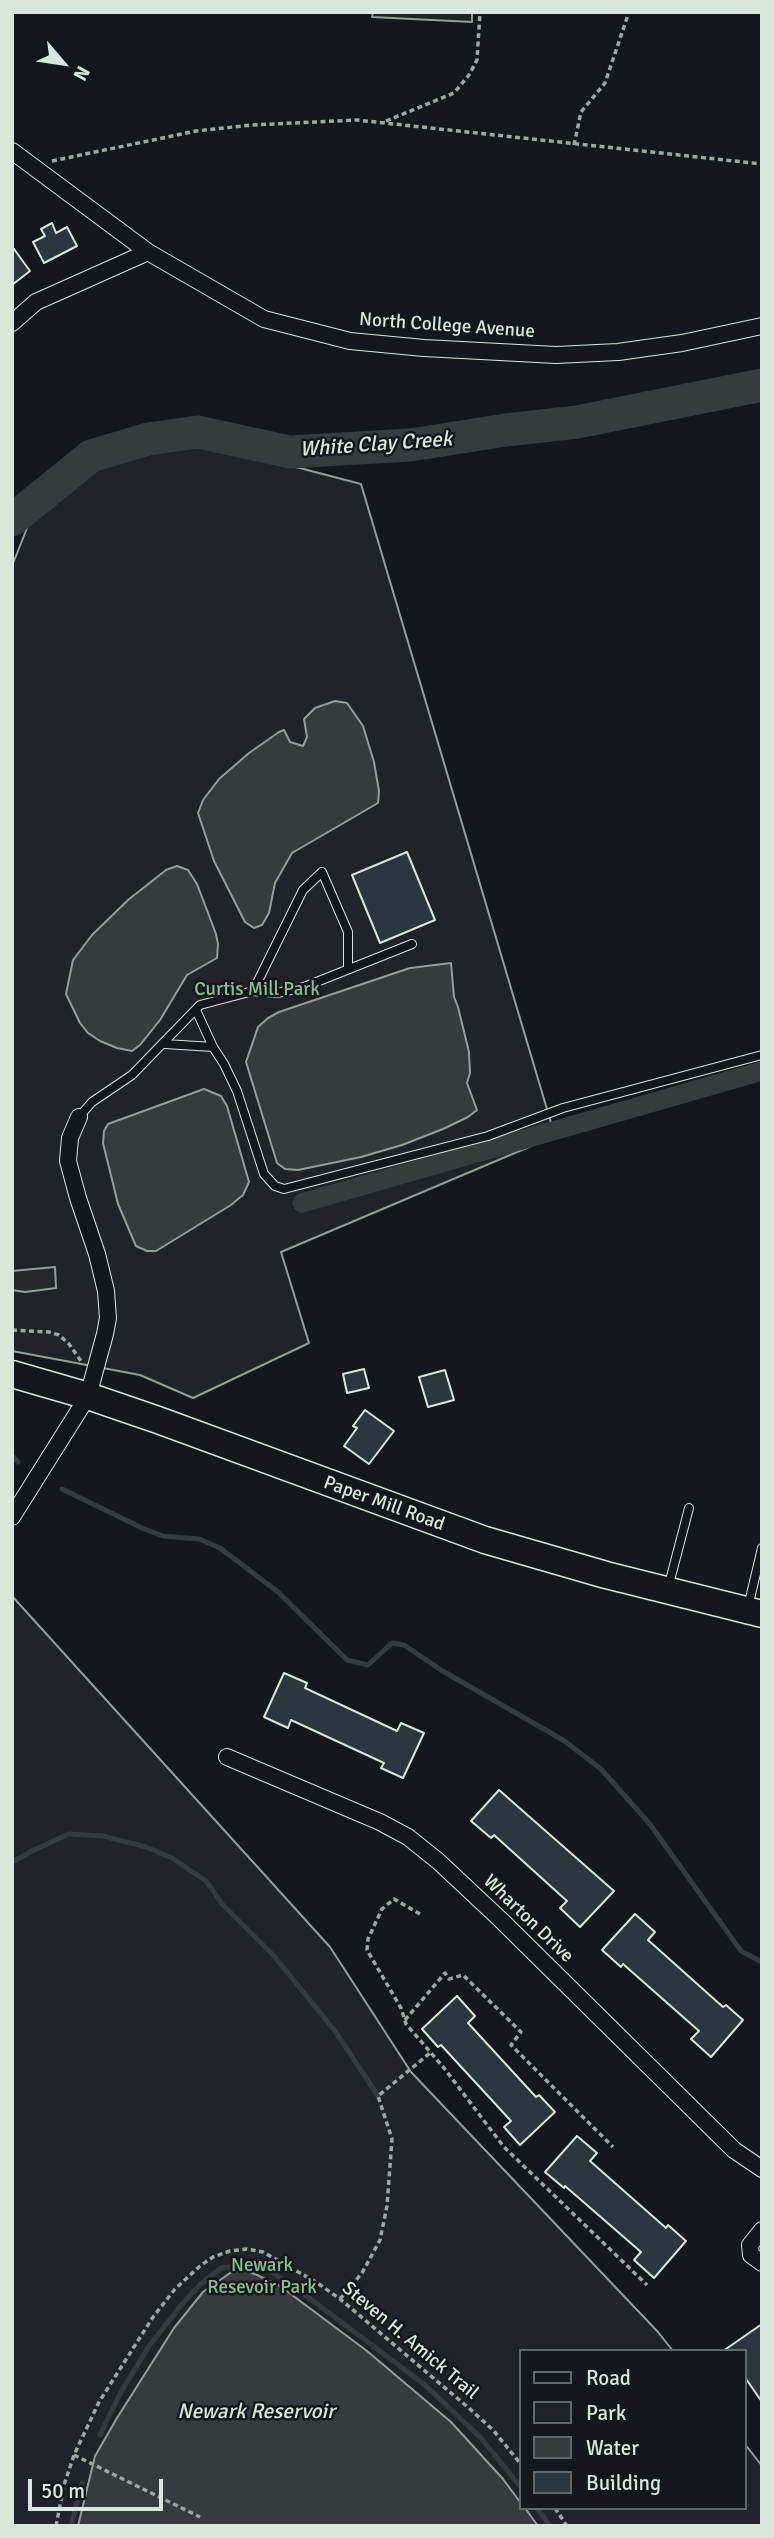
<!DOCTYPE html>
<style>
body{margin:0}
#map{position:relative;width:774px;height:2538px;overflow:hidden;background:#14181c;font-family:Signika,sans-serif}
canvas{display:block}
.frame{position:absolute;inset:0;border:14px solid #d8e6dc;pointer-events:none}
.legend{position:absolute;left:519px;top:2349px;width:228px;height:161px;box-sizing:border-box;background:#14181c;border:2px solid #626a69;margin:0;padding:9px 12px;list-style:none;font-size:21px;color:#d8e6dc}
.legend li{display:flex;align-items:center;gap:14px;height:35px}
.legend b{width:35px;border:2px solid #626a69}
.north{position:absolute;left:28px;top:28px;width:70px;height:70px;-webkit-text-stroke:5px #14181c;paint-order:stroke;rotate:119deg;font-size:19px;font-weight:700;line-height:28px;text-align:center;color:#d8e6dc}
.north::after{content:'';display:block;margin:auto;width:24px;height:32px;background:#d8e6dc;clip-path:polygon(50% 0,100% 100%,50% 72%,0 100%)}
.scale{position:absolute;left:28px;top:2479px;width:135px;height:32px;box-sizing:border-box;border:4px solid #d8e6dc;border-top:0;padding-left:9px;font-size:21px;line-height:24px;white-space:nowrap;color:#d8e6dc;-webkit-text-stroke:5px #14181c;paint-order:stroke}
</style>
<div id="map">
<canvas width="774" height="2538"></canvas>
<div class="frame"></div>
<ul class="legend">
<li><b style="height:9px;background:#14181c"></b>Road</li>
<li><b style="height:19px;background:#202428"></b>Park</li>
<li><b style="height:19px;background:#363b3e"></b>Water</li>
<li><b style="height:19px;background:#2c363c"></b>Building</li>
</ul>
<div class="north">N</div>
<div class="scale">50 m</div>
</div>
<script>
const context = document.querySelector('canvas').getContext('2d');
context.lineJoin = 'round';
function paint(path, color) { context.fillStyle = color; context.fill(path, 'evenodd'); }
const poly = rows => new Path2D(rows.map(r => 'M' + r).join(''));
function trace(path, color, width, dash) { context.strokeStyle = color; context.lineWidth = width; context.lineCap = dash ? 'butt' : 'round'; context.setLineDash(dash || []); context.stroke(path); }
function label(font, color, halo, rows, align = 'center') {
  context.font = font + ' Signika,sans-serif'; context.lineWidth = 5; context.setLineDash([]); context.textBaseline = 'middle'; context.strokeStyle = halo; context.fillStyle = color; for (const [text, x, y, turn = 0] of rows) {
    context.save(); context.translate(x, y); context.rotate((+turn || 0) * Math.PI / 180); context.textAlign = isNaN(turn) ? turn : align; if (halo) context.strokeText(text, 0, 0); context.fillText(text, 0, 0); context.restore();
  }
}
const green = poly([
 [373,12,472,12,472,22,372,17,373,12],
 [200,442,361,484,555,1136,281,1252,309,1343,193,1398,140,1375,12,1351,12,566,29,523,96,464,200,442],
 [12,1596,330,1947,411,2072,658,2332,673,2351,520,2351,520,2508,744,2508,744,2443,762,2466,762,2526,12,2526,12,1596]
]);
paint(green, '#202428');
trace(green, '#939e99', 2);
const parking = poly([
 [55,1267,56,1288,25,1292,12,1290,12,1271,55,1267]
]);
paint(parking, '#24282b');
trace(parking, '#939e99', 2);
const water = poly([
 [335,701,347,703,363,726,374,762,379,791,378,803,292,853,275,883,269,913,262,925,254,928,245,922,214,861,198,813,203,800,219,779,249,753,279,732,284,730,290,742,303,746,307,737,304,719,315,708,335,701],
 [177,866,188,870,197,884,216,934,218,944,217,958,187,975,160,1020,140,1045,132,1051,117,1048,100,1041,88,1033,80,1023,66,994,73,960,92,935,128,900,166,870,177,866],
 [451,963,454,997,458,1007,469,1052,470,1073,467,1083,477,1110,468,1117,443,1129,402,1145,361,1157,298,1170,285,1169,277,1163,246,1062,258,1027,268,1018,279,1012,410,968,451,963],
 [204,1089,221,1096,227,1106,249,1182,243,1195,231,1205,156,1251,147,1251,136,1246,118,1204,103,1143,104,1131,108,1124,204,1089],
 [242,2270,255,2274,280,2286,367,2351,451,2422,503,2479,520,2502,520,2508,525,2508,538,2526,78,2526,95,2456,117,2418,174,2328,203,2292,230,2273,242,2270]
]);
paint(water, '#363b3e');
trace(water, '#939e99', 2);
trace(poly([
 [12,1456,18,1462],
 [62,1489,142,1528,163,1536,199,1539,220,1548,278,1592,347,1660,368,1665,392,1643,404,1645,441,1670,563,1740,600,1768,649,1823,741,1951,762,1962],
 [12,1862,36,1849,69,1834,103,1836,146,1847,172,1858,206,1881,223,1905,274,1956,335,2031,378,2096],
 [100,2435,121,2392,149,2346,183,2303,201,2284,221,2268,249,2265,268,2270,293,2286,425,2385,480,2437,520,2486],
 [537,2508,550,2526],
 [71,2526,82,2483]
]), '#363b3e', 5);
trace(poly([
 [302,1203,762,1071]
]), '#363b3e', 19);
trace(poly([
 [12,520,91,456,148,439,198,432,290,452,410,445,506,430,577,422,762,385]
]), '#363b3e', 33);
const building = poly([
 [52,223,56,233,67,227,77,246,44,263,33,242,45,236,41,229,52,223],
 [14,249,30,271,12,285,12,251,14,249],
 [407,852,435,920,380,943,352,875,407,852],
 [364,1369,369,1388,347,1393,343,1374,364,1369],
 [445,1370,454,1400,428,1407,419,1377,445,1370],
 [365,1410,394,1431,369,1464,344,1446,357,1428,353,1426,365,1410],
 [284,1673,307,1683,305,1688,397,1731,401,1723,424,1733,403,1778,381,1768,384,1763,291,1720,288,1728,264,1717,284,1673],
 [499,1790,614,1891,580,1927,560,1908,567,1901,494,1835,491,1838,471,1821,499,1790],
 [635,1914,655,1932,648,1940,723,2007,726,2005,743,2020,711,2057,691,2039,699,2031,623,1964,621,1967,602,1950,635,1914],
 [457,1996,475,2016,468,2023,536,2097,539,2095,555,2112,520,2145,504,2127,511,2121,441,2045,438,2047,422,2029,457,1996],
 [577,2136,597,2153,590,2161,666,2228,668,2225,686,2241,654,2278,634,2260,641,2252,565,2186,564,2188,545,2172,577,2136],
 [762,2324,762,2402,744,2376,744,2351,723,2351,762,2324]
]);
paint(building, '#2c363c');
trace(building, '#d8e6dc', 2);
const lane = poly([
 [253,991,303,890,322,872,348,932,348,969],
 [165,1044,213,1047,196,1010],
 [213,1047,224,1064,237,1091,264,1174,275,1186,284,1189,488,1136,563,1108,762,1055],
 [79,1117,92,1102,132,1075,200,1005,253,991,277,993,304,987,412,944],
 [668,1588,689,1508],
 [748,1607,762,1548]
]);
const street = poly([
 [12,151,148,252,264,319,350,341,424,348,556,355,618,352,682,343,762,326],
 [12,323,36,302,148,252],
 [12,1517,88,1396,105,1334,108,1318,106,1291,97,1254,78,1198,68,1161,70,1138,79,1117],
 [227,1757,380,1822,408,1837,438,1861,501,1920,734,2150,762,2169],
 [762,2230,750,2245,751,2255,762,2263]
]);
const primary = poly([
 [12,1374,88,1396,158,1420,485,1540,606,1575,762,1614]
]);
trace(lane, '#d8e6dc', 10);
trace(street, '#d8e6dc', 18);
trace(primary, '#d8e6dc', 29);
trace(poly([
 [386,121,454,93,469,75,477,60,480,12],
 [574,145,581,112,605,83,629,12],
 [52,161,196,131,252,125,357,120,762,164],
 [12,1330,49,1332,59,1335,69,1344,81,1361],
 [420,1914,394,1899,382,1909,368,1939,367,1950,401,2008,406,2024,444,2068,504,2147,647,2285],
 [405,2020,445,1973,449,1979,463,1975,521,2032,511,2045,613,2147],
 [340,2299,362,2273,380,2240,387,2206,392,2139,378,2096,430,2053],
 [74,2455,200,2517],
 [555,2508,567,2526],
 [56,2526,64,2485,74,2455,99,2402,153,2317,175,2289,200,2266,213,2257,230,2251,247,2249,263,2252,316,2282,340,2299,470,2409,493,2430,520,2463]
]), '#9da8a2', 3.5, [5, 3.5]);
trace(lane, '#14181c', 8);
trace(street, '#14181c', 16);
trace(primary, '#14181c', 26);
label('19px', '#d8e6dc', '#14181c', [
 ["North College Avenue",447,326,4],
 ["Paper Mill Road",384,1504,20],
 ["Wharton Drive",528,1919,44],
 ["Steven H. Amick Trail",410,2341,40]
]);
label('19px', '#8ac095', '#14181c', [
 ["Curtis Mill Park",257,990],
 ["Newark",262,2266],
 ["Resevoir Park",262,2288]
]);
label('italic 21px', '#d8e6dc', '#14181c', [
 ["White Clay Creek",376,445,-4],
 ["Newark Reservoir",256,2412]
]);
</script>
